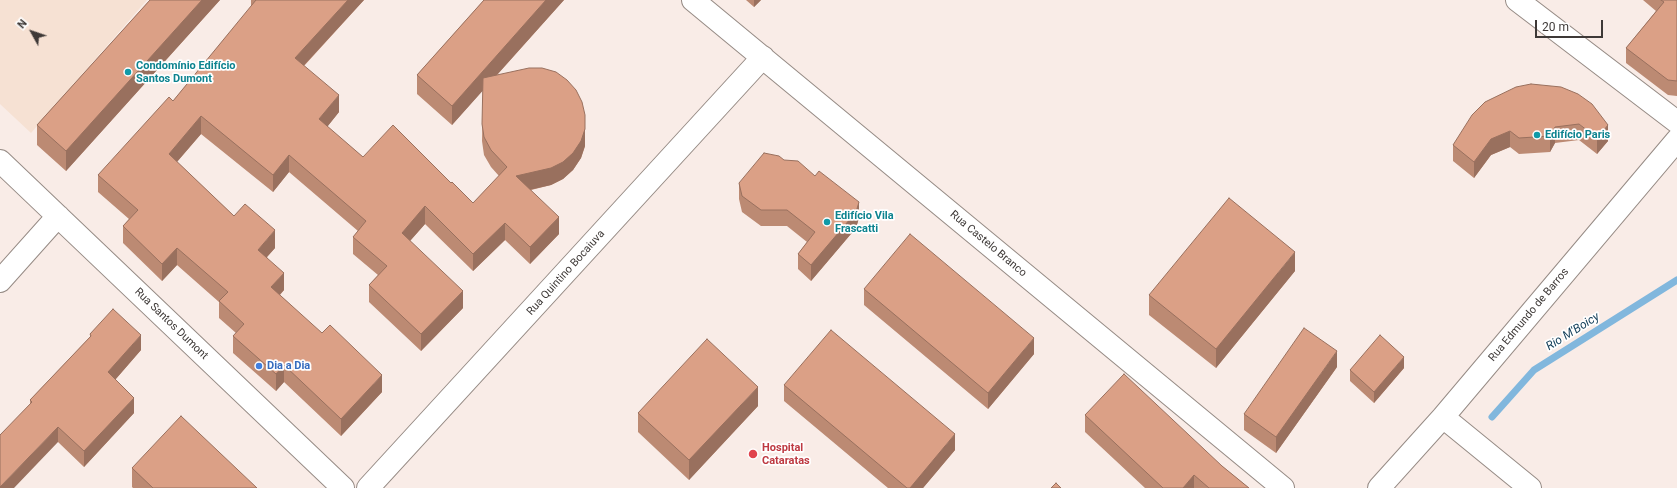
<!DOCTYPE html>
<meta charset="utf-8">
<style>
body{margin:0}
#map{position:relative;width:1677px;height:488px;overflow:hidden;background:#f9ece7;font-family:Roboto,sans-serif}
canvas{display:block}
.north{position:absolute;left:12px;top:12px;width:40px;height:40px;-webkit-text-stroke:3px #fff;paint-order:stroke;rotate:310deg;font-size:11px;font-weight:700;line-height:16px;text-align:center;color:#3e3937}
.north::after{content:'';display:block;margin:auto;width:14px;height:18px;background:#3e3937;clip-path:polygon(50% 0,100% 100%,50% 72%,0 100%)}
.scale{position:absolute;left:1535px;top:20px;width:68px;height:18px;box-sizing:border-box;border:2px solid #3e3937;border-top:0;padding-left:5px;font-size:12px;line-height:14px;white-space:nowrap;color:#3e3937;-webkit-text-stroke:3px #fff;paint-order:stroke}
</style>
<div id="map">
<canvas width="1677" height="488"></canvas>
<div class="north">N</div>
<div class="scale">20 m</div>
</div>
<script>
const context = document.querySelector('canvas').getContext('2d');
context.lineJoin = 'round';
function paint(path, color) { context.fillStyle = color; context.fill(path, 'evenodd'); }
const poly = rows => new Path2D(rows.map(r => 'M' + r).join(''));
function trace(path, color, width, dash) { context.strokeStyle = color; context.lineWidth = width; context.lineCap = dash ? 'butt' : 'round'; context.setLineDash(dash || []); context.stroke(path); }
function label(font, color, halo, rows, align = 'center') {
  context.font = font + ' Roboto,sans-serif'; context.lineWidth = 3.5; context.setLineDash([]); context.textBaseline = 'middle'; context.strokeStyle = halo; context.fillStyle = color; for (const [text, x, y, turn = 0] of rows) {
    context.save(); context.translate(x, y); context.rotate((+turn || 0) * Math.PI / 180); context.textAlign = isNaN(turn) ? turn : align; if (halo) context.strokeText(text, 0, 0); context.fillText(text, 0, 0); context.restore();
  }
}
paint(poly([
 [0,0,147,0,31,133,0,104]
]), '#f6e1d3');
trace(poly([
 [1492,417,1534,370,1677,280]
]), '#81b7dd', 7);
const minor = poly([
 [693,0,1283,488],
 [1517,0,1677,122],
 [0,161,343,488],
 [0,281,58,216],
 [1443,417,1530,488],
 [368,488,763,57],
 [1379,488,1443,417,1677,140]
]);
trace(minor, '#968b85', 24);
trace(minor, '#fff', 22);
paint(poly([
 [150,0,220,0,66,171,37,145,37,125],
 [251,0,364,0,304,66,339,112,327,127,363,157,451,183,473,203,499,176,491,167,484,155,482,141,483,90,452,125,417,94,417,75,484,0,564,0,497,75,585,132,585,146,581,158,573,170,563,179,551,185,531,190,559,234,530,264,505,240,473,271,425,224,410,241,463,308,421,351,369,302,369,285,378,275,353,254,353,237,358,231,289,172,273,192,201,134,177,162,234,216,275,248,267,257,284,290,280,295,382,392,341,436,284,382,276,391,233,353,233,336,236,333,219,318,219,302,177,265,162,281,123,243,123,226,129,219,98,192,98,175,173,101,251,7],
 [746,0,761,0,754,7],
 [1643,0,1677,0,1677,96,1668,95,1626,63,1626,48,1656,11],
 [1516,87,1608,141,1597,154,1579,140,1555,143,1550,152,1519,154,1510,147,1491,155,1474,178,1453,161,1453,145],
 [739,183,859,218,856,228,811,281,798,269,798,254,807,242,787,226,761,226,742,212,739,199],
 [1295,271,1216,368,1149,315,1149,295],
 [864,289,1034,354,988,409,864,305],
 [90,334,141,350,115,380,134,413,84,467,58,442,30,404,30,400,90,337],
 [1337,367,1276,453,1244,430,1244,414],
 [1404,368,1374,403,1350,381,1350,370],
 [784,385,955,450,923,488,888,488,784,401],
 [758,406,689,480,638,432,638,413],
 [1085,415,1222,466,1249,488,1145,488,1085,432],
 [132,468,257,488,133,488,132,487]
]), '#bc8a73');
paint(poly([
 [202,0,220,0,66,171,66,151],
 [348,0,364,0,295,75,295,58],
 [546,0,564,0,452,125,452,106],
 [754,0,761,0,754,7],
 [339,95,339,112,319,137,319,119],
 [585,115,585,146,581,158,573,170,563,179,551,185,516,193,516,176],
 [201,116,201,134,169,171,169,154],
 [1608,125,1608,141,1597,154,1597,138],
 [1555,127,1555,143,1550,152,1550,136],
 [1510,131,1510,147,1491,155,1474,178,1474,162,1491,139],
 [289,155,289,172,273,192,273,175],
 [859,202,859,218,856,228,811,281,811,265],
 [425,206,425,224,402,250,402,233],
 [559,217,559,234,530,264,530,247],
 [505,223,505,240,473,271,473,254],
 [275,230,275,248,258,267,258,250],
 [177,248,177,265,162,281,162,264],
 [1295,252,1295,271,1216,368,1216,349],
 [284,273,284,290,271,304,271,287],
 [463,291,463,308,421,351,421,334],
 [141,335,141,350,108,388,108,372],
 [1034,338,1034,354,988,409,988,393],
 [1337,351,1337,367,1276,453,1276,437],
 [1404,357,1404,368,1374,403,1374,392],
 [284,365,284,382,276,391,276,374],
 [382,375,382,392,341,436,341,419],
 [758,387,758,406,689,480,689,460],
 [134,398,134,413,84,467,84,451],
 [58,427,58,442,14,488,0,488,0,487],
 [955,434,955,450,923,488,910,488],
 [1194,475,1194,488,1183,488]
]), '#99705e');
const building = poly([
 [150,0,202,0,66,151,37,125,150,0],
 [256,0,348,0,295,58,339,95,319,119,363,157,393,125,451,183,452,182,473,203,507,167,491,150,484,137,482,124,483,78,529,68,542,68,556,72,567,80,576,90,582,102,585,115,585,129,581,141,573,153,563,162,551,168,516,176,559,217,530,247,505,223,473,254,425,206,402,233,463,291,421,334,369,285,387,266,353,237,366,221,289,155,273,175,201,116,169,154,234,216,245,204,275,230,258,250,284,273,271,287,322,333,330,325,382,375,341,419,284,365,276,374,233,336,244,324,219,301,228,292,177,248,162,264,123,226,138,210,98,175,169,97,173,101,256,0],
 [484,0,546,0,452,106,417,75,484,0],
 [1661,0,1677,0,1677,81,1668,80,1626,48,1664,2,1661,0],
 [1531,84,1561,87,1578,94,1592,104,1608,125,1597,138,1579,124,1555,127,1550,136,1519,138,1510,131,1491,139,1474,162,1453,145,1472,115,1485,102,1516,87,1531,84],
 [764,153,779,156,784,160,798,161,815,176,819,171,859,202,856,212,811,265,798,254,815,232,787,210,761,210,742,196,739,183,764,153],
 [1229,198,1295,252,1216,349,1149,295,1229,198],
 [910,234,1034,338,988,393,864,289,910,234],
 [113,309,141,335,108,372,134,398,84,451,58,427,0,487,0,435,32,402,30,400,91,336,90,334,113,309],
 [1304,328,1337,351,1276,437,1244,414,1304,328],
 [831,330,955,434,910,488,907,488,784,385,831,330],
 [1380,335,1404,357,1374,392,1350,370,1380,335],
 [707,339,758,387,689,460,638,413,707,339],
 [1124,374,1222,466,1249,488,1209,488,1194,475,1183,488,1163,488,1085,415,1124,374],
 [181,416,257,488,153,488,132,468,181,416],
 [1056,483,1061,488,1051,488,1056,483]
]);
paint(building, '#dba086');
trace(building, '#99705e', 1);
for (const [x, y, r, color] of [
 [128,72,4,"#0f9aa8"],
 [1537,135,4,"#0f9aa8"],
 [827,222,4,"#0f9aa8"],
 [259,366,4,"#3f7fe0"],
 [753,454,5,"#e0444e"]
]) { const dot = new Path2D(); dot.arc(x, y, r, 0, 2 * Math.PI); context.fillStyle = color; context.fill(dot); trace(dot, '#fff', 1.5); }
label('bold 11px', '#0d838f', '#fff', [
 ["Condomínio Edifício",136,66],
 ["Santos Dumont",136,79],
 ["Edifício Paris",1545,135],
 ["Edifício Vila",835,216],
 ["Frascatti",835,229]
], 'left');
label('11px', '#3e3937', '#fff', [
 ["Rua Castelo Branco",988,244,40],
 ["Rua Quintino Bocaiuva",566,273,-48],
 ["Rua Edmundo de Barros",1529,315,-50],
 ["Rua Santos Dumont",171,324,44]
]);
label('bold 11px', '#366cbe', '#fff', [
 ["Dia a Dia",267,366]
], 'left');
label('bold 11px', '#be3a42', '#fff', [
 ["Hospital",762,448],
 ["Cataratas",762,461]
], 'left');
label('italic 12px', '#15405b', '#fff', [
 ["Rio M'Boicy",1573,332,-32]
]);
</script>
